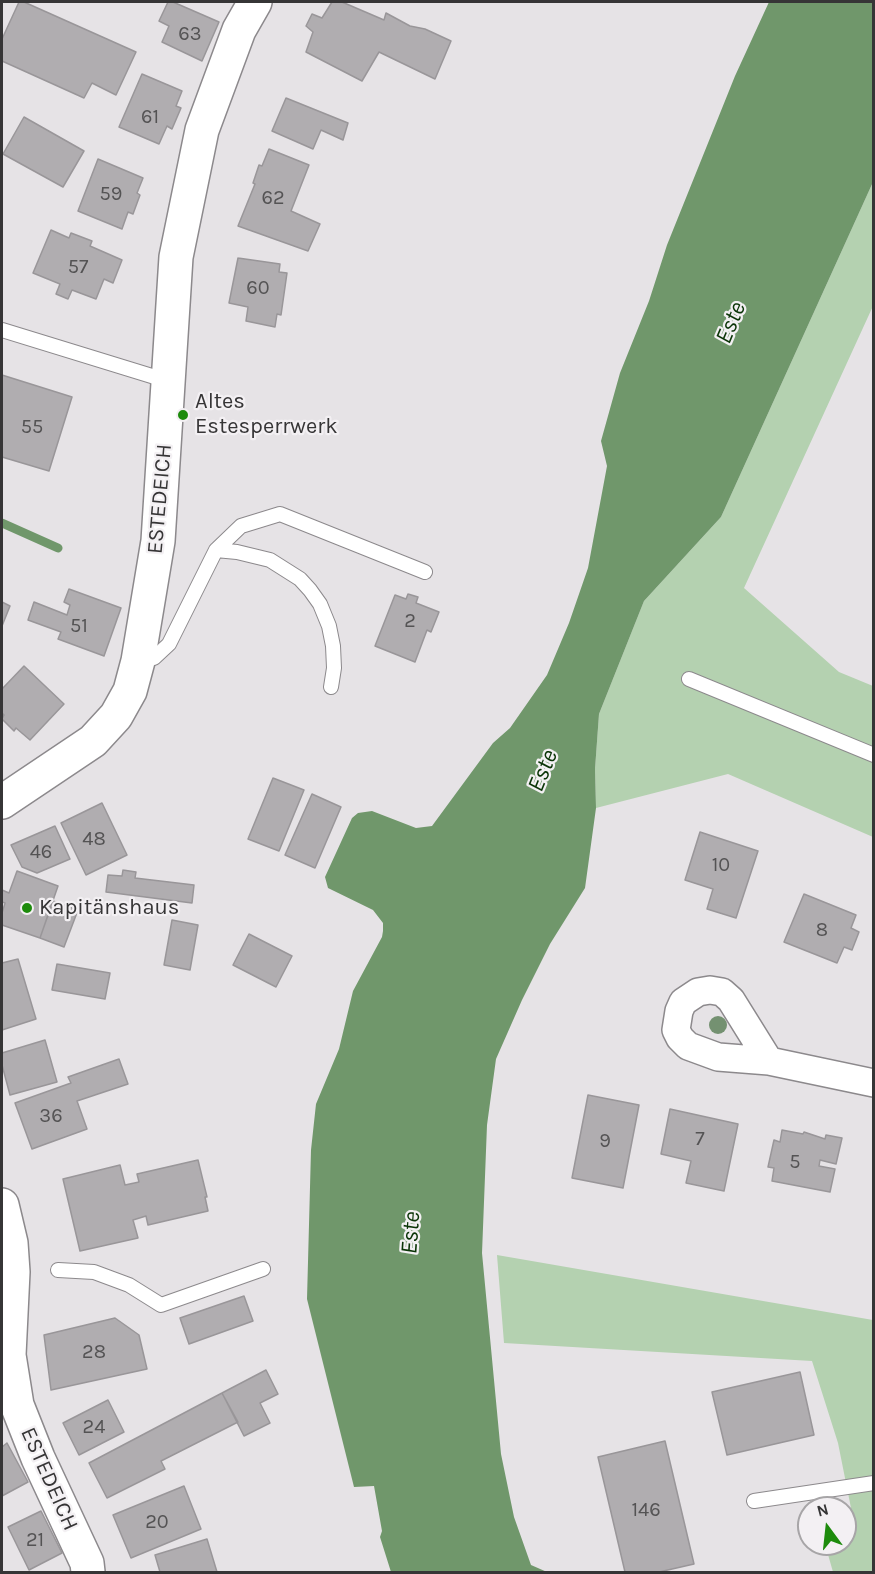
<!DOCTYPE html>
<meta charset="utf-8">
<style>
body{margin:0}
#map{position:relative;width:875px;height:1574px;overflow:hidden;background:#e6e3e6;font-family:Karla,sans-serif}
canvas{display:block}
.frame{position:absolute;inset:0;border:3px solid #363536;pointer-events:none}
.north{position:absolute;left:797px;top:1496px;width:60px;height:60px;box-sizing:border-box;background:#f3f0f3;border:2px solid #a7a5a7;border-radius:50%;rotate:345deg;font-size:16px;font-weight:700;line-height:24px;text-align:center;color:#363536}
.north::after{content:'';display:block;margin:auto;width:21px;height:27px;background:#1d8b0c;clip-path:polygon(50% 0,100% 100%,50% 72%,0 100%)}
</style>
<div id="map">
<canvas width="875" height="1574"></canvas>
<div class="frame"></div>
<div class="north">N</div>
</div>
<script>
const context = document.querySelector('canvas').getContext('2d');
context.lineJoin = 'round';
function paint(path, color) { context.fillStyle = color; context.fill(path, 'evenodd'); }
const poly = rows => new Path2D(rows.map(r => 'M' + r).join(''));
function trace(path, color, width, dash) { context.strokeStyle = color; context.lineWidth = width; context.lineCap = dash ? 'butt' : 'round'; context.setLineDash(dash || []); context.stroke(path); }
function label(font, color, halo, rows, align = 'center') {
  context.font = font + ' Karla,sans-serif'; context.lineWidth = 4.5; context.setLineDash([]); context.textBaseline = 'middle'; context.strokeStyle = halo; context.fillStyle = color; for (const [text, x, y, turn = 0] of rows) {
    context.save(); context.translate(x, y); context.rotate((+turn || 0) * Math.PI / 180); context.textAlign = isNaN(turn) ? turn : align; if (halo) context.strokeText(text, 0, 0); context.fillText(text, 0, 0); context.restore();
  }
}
paint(poly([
 [873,182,873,306,744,588,839,672,873,686,873,837,728,774,596,808,595,769,599,714,644,601,721,517],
 [497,1255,873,1320,873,1572,833,1572,825,1544,845,1544,845,1510,851,1508,838,1443,812,1361,504,1343]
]), '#b4d1b0');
paint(poly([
 [769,2,873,2,873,182,721,517,644,601,599,714,595,769,596,808,585,888,550,944,522,1000,496,1059,487,1125,482,1253,501,1454,514,1517,531,1565,547,1572,391,1572,380,1537,382,1531,374,1486,354,1487,307,1299,311,1150,316,1104,339,1049,353,991,382,937,383,931,383,923,373,910,328,888,325,877,352,818,358,813,372,811,416,828,432,826,493,743,510,728,547,675,569,623,588,568,607,466,601,441,620,373,649,301,667,245,735,76]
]), '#70976b');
trace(poly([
 [2,523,58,548]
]), '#70976b', 9);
const building = poly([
 [19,2,24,2,136,52,116,95,92,83,84,98,2,61,2,39,19,2],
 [168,2,173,2,219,22,202,61,162,42,169,26,159,21,168,2],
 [332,2,342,2,384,20,386,13,410,26,425,29,451,41,435,79,379,52,362,81,306,52,313,32,306,26,312,14,322,18,332,2],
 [142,74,182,91,176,106,181,108,172,129,167,126,159,144,119,127,142,74],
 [286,98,348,123,343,140,321,130,313,149,272,131,286,98],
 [24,117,84,151,63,187,3,154,24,117],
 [269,149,309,165,291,211,320,224,308,251,238,226,255,184,253,183,259,165,262,166,269,149],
 [98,159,143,178,137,193,140,195,133,214,128,212,122,229,78,211,98,159],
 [51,230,69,238,71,233,92,241,90,246,122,260,113,283,104,279,96,299,72,290,68,299,56,294,60,284,33,273,51,230],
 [238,258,280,264,279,272,287,273,281,315,277,314,275,327,246,321,248,307,229,303,238,258],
 [2,375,72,397,49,471,2,457,2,375],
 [69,589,121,608,104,656,58,639,61,632,28,620,34,602,67,615,70,605,64,602,69,589],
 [408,594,418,597,416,603,439,612,431,632,427,630,415,662,375,646,395,595,406,599,408,594],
 [2,602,10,606,2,626,2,602],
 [24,666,64,704,30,740,16,728,14,731,2,719,4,715,2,713,2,689,24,666],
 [273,778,304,790,279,851,248,839,273,778],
 [312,794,341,807,315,868,285,855,312,794],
 [102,803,127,855,86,875,61,823,102,803],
 [55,826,70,859,37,873,22,867,11,845,55,826],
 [700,832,758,851,736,918,707,909,713,889,685,880,700,832],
 [123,870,136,872,135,878,194,885,192,903,106,892,108,875,122,876,123,870],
 [17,871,58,886,40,938,2,925,2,913,5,903,2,902,2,890,9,893,17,871],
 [804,894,856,915,851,928,859,932,852,950,844,947,837,963,784,942,804,894],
 [53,901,78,910,64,947,40,938,53,901],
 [172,920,198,925,190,970,164,965,172,920],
 [249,934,292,956,276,987,233,965,249,934],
 [18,959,36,1019,2,1030,2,963,18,959],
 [57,964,110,973,105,999,52,990,57,964],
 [45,1040,57,1082,10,1095,2,1065,2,1053,45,1040],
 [119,1059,128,1084,77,1101,87,1129,32,1149,15,1103,71,1083,68,1077,119,1059],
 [588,1095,639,1105,623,1188,572,1178,588,1095],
 [670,1109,738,1124,724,1191,686,1183,691,1161,661,1154,670,1109],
 [782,1130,803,1134,804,1132,825,1139,826,1135,842,1138,836,1164,820,1160,819,1166,835,1169,830,1192,772,1181,774,1168,768,1167,774,1140,780,1142,782,1130],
 [198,1160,207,1197,205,1197,208,1211,148,1225,146,1216,133,1220,138,1238,80,1251,63,1179,120,1165,125,1185,139,1182,137,1174,198,1160],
 [244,1296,253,1321,189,1344,180,1318,244,1296],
 [115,1318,139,1335,147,1369,51,1390,44,1335,115,1318],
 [266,1370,278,1394,260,1403,270,1423,244,1436,222,1393,266,1370],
 [800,1372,814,1435,727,1455,712,1392,800,1372],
 [222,1393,238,1422,161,1461,165,1469,107,1498,89,1463,222,1393],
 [108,1400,124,1432,79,1455,63,1423,108,1400],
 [665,1441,694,1564,659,1572,625,1572,598,1457,665,1441],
 [7,1443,28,1482,2,1496,2,1447,7,1443],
 [184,1486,201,1529,131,1558,113,1515,184,1486],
 [41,1511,62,1553,29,1570,8,1527,41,1511],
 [207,1539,217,1572,160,1572,155,1555,207,1539]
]);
paint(building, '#b0adb0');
trace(building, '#999699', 1.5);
const lane = poly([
 [2,330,168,381],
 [216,550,237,552,270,560,300,579,310,590,320,604,329,626,333,646,334,668,331,687],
 [139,661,154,658,169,644,216,550,241,526,280,514,425,572],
 [689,679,874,755],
 [58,1270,94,1272,129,1285,161,1305,263,1269],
 [754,1501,874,1483]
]);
const street = poly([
 [769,1061,731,1000,722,992,710,990,698,992,683,1002,679,1011,676,1030,680,1038,688,1046,718,1057,769,1061,874,1083]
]);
const secondary = poly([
 [2,802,93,741,116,716,130,691,138,661,158,541,176,257,202,130,239,30,255,2],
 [2,1205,11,1243,13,1272,9,1355,17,1405,38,1458,87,1563,88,1572]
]);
trace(lane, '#8c898c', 16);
trace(street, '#8c898c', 30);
trace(secondary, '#8c898c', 36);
trace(lane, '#fff', 14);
trace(street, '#fff', 27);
trace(secondary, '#fff', 33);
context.fillStyle = '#749171';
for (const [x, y] of [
 [718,1025]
]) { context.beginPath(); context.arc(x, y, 9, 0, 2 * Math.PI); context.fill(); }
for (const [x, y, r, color] of [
 [183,415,6,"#1d8b0c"],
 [27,908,6,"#1d8b0c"]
]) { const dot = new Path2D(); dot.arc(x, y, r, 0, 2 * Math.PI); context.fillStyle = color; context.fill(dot); trace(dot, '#f3f0f3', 2); }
label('20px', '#545354', null, [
 ["63",190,34],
 ["61",150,117],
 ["59",111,194],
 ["62",273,198],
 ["57",78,267],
 ["60",258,288],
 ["55",32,427],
 ["2",410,621],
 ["51",79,626],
 ["48",94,839],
 ["46",41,852],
 ["10",721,865],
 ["8",822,930],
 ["36",51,1116],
 ["7",700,1139],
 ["9",605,1141],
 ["5",795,1162],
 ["28",94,1352],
 ["24",94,1427],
 ["146",646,1510],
 ["20",157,1522],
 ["21",35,1540]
]);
label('22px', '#363536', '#f3f0f3', [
 ["Altes",195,402],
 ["Estesperrwerk",195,427],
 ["Kapitänshaus",39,908]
], 'left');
label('22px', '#363536', '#f3f0f3', [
 ["ESTEDEICH",160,499,-85],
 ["ESTEDEICH",49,1479,66]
]);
label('italic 24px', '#0a3406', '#f3f0f3', [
 ["Este",731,323,-67],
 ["Este",543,771,-68],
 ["Este",411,1233,-86]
]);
</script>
